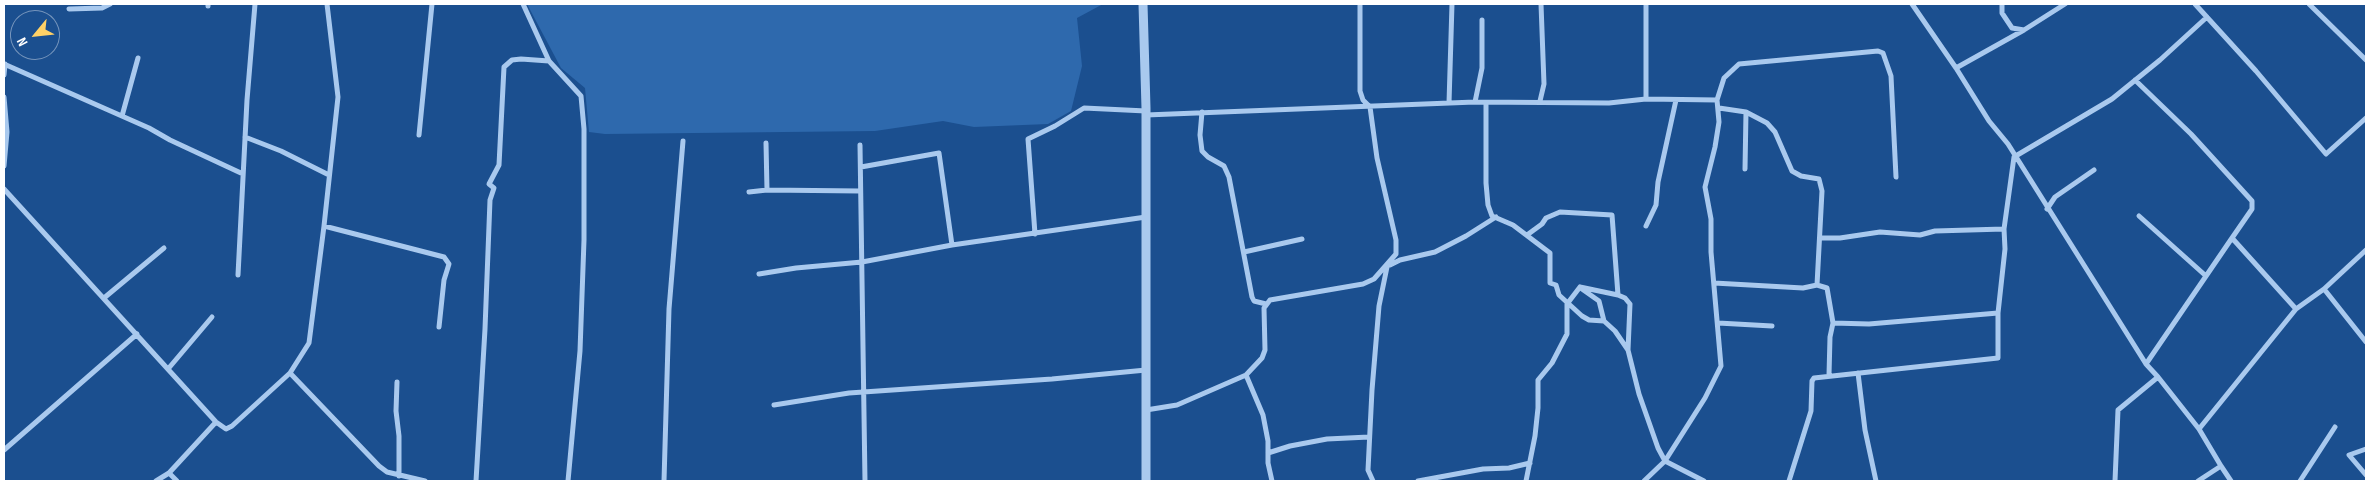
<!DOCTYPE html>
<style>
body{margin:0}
#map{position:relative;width:2370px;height:485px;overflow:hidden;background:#1b4f8f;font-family:"Sofia Sans Condensed",sans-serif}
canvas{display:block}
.frame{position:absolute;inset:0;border:5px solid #fff;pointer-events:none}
.north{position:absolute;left:10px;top:10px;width:50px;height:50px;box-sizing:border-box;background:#1b4f8f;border:1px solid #7695bc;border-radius:50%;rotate:242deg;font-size:14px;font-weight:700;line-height:20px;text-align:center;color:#fff}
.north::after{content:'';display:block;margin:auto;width:18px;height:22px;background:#ffd166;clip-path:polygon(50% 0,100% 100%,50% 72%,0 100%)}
</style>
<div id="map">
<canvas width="2370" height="485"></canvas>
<div class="frame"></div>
<div class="north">N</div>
</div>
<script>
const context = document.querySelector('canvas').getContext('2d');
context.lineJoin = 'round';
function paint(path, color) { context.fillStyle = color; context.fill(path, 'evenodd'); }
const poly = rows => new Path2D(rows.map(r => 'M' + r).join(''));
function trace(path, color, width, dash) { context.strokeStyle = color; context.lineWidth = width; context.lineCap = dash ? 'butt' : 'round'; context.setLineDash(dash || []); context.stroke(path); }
paint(poly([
 [527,4,1103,4,1077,18,1082,66,1071,111,1048,124,974,127,943,121,875,131,605,134,589,132,585,88,561,68]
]), '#2e69ad');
trace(poly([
 [523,4,549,61,581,96,584,129,584,240,580,351,568,481],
 [1912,4,1956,68,1989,121,2008,144,2146,364,2158,377],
 [2002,4,2002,13,2012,28,2024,30],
 [2195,4,2256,71,2326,154,2366,118],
 [2309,4,2366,60],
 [208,6,208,4],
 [69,9,102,8,110,4],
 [4,64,149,128,170,140,243,174],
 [1956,68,2024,30,2065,4],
 [4,75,5,64],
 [2135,80,2191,134,2252,201,2252,209,2232,238,2296,309],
 [4,97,7,132,4,166],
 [1646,99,1646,4],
 [1540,101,1544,84,1541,4],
 [1475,102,1482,68,1482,20],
 [1449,103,1452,4],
 [1486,103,1486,183,1488,205,1492,216,1513,225,1550,253,1550,283,1556,285,1559,295,1582,316,1589,320,1604,321,1615,331,1628,350],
 [1719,108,1746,112,1767,123,1775,132,1792,171,1801,176,1819,179,1822,191,1817,285],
 [1202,112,1200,135,1202,151,1208,157,1224,166,1229,177,1252,297,1254,301,1266,304],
 [1146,115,1475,102,1609,103,1646,99,1717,100],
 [122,116,138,58],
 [419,135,432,4],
 [245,137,281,151,329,175],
 [766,143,767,190,860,191],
 [860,145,865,481],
 [861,167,939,153,952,245],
 [1745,169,1746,112],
 [4,189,216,422,226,429,232,426,290,373,309,343,324,226,338,97,327,4],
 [749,192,767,190],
 [2047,209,2055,197,2094,170],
 [2139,216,2206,276],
 [324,226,444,257,449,264,444,280,439,327],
 [1646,226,1656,205,1658,182,1676,100],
 [1035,234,1028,139,1055,126,1084,108,1146,111],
 [1527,235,1542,224,1546,218,1560,212,1612,215,1618,295],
 [1820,238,1840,238,1880,232,1920,235,1935,231,2004,229],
 [1244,252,1302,239],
 [1390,265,1400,260,1435,252,1466,236,1496,217],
 [759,274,796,268,862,262,952,245,1146,217],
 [238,275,247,100,255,4],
 [1714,283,1803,288,1817,285,1827,288,1833,323,1830,337,1829,375],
 [1580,287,1618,295,1625,298,1630,304,1628,350,1639,394,1658,448,1665,461,1704,481],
 [1582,289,1599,301,1604,321],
 [2324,289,2366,342],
 [104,298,164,248],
 [1718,323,1772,326],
 [1833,323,1869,324,1998,313],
 [2146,364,2232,238],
 [168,369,212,317],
 [290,373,379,466,387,472,425,481],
 [1858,373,1865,430,1876,481],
 [1246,375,1263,415,1268,441,1268,463,1272,481],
 [397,382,396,411,399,436,399,476],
 [774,405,849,393,1052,379,1146,370],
 [1146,410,1177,405,1246,375,1262,358,1265,350,1264,308,1270,300,1363,284,1374,279,1396,254,1396,240,1377,158,1370,107,1363,100,1360,91,1360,4],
 [2199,429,2296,309,2324,289,2366,250],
 [2366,449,2349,455,2366,475],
 [4,450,137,334],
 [1268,453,1290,446,1327,439,1369,437],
 [169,473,177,481],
 [156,481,169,473,216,422],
 [476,481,485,329,490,200,494,188,489,184,499,165,504,67,512,60,521,59,549,61],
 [664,481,669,309,683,141],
 [1373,481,1368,470,1372,390,1379,306,1387,267],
 [1418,481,1483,469,1509,468,1530,463],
 [1526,481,1535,436,1538,408,1538,380,1552,363,1567,334,1567,304,1580,287],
 [1644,481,1665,461,1705,398,1721,366,1711,252,1711,219,1705,187,1715,147,1719,122,1717,100,1724,78,1739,64,1878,51,1883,53,1891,76,1896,177],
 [1789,481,1811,411,1812,381,1814,378,1998,358,1998,313,2005,249,2004,229,2014,157,2112,99,2160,60,2207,17],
 [2115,481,2118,410,2158,377,2199,429,2221,466],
 [2198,481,2221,466,2231,481],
 [2300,481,2335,427]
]), '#a9c9ee', 5);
trace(poly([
 [1143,4,1146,108,1146,481]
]), '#a9c9ee', 9);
</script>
